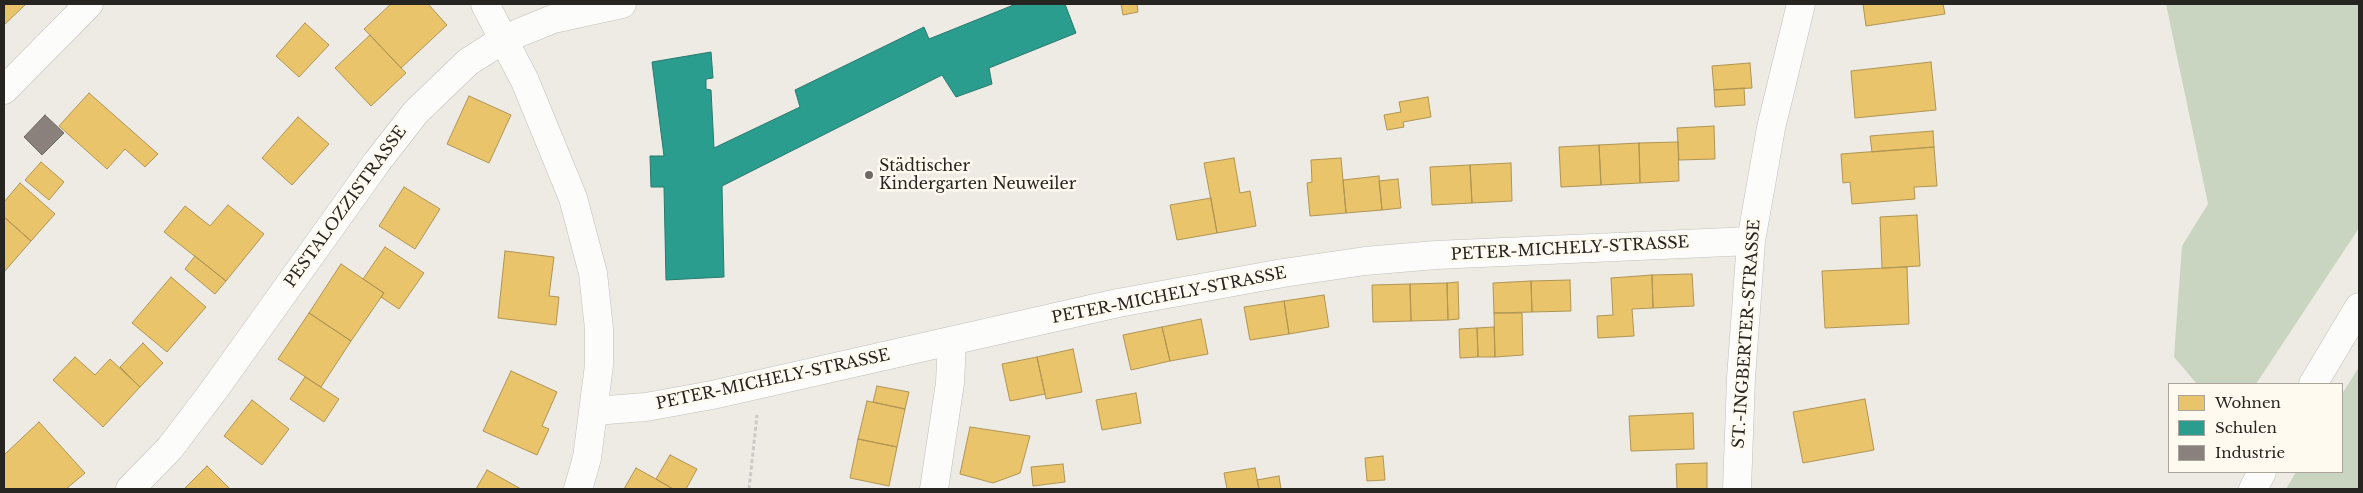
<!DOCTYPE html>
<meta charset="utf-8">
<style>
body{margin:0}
#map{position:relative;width:2363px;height:493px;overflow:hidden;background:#eeebe4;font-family:"Libre Baskerville",serif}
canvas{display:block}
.frame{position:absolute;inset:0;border:5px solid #272521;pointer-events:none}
.legend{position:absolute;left:2168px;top:383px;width:175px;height:90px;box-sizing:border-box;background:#fffaf0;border:1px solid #a9a59d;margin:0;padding:6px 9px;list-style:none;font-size:15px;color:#272521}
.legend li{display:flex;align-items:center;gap:10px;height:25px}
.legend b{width:25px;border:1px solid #a9a59d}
</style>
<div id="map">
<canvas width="2363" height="493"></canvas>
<div class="frame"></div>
<ul class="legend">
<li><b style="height:14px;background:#e9c46a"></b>Wohnen</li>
<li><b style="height:14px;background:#2a9d8f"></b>Schulen</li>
<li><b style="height:14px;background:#8a817c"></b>Industrie</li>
</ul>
</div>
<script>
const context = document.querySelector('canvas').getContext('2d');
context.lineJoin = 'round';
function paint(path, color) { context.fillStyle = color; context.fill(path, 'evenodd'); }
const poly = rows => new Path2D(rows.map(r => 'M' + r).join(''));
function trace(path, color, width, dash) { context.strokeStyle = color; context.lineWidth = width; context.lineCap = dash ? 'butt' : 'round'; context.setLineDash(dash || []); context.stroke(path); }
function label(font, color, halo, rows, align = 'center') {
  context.font = font + ' "Libre Baskerville",serif'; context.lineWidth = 5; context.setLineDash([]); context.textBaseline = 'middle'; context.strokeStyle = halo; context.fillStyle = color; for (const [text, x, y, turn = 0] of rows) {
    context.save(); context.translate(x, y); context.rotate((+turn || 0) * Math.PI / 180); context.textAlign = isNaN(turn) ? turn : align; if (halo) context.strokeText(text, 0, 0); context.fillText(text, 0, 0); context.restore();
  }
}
paint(poly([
 [2166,4,2359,4,2359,228,2256,384,2197,384,2174,357,2182,246,2208,204],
 [2359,367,2359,489,2286,489,2296,472,2342,472,2342,394]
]), '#c9d5c0');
const homes = poly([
 [4,4,26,4,4,25,4,4],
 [391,4,428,4,447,25,401,68,364,29,391,4],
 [1121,4,1137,4,1138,12,1123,15,1121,4],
 [1863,4,1943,4,1945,14,1866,26,1863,4],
 [305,23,329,45,299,77,276,56,305,23],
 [370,35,406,73,371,106,335,68,370,35],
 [1931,62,1936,110,1855,118,1851,71,1931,62],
 [1750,63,1752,88,1714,90,1712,66,1750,63],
 [1744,88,1745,105,1715,107,1714,90,1744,88],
 [89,93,158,154,145,167,125,149,107,169,59,126,89,93],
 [469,96,511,115,489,163,447,144,469,96],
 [1428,97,1431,117,1403,122,1404,127,1387,130,1384,115,1401,112,1399,102,1428,97],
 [298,117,329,144,292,185,262,158,298,117],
 [1714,126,1715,159,1679,160,1677,128,1714,126],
 [1933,131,1934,147,1872,152,1870,136,1933,131],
 [1678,142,1679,181,1640,183,1639,143,1678,142],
 [1639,143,1640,183,1601,185,1599,145,1639,143],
 [1599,145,1601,185,1561,187,1559,147,1599,145],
 [1934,147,1937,186,1914,187,1915,199,1852,204,1850,182,1843,183,1841,154,1934,147],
 [1234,158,1240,193,1250,191,1256,226,1217,233,1204,163,1234,158],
 [1341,158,1346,213,1310,216,1307,183,1312,182,1311,160,1341,158],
 [41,162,64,182,49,200,25,180,41,162],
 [1511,163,1512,201,1472,203,1470,165,1511,163],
 [1470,165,1472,203,1432,205,1430,167,1470,165],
 [1379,176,1382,210,1346,213,1343,180,1379,176],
 [1398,179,1401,208,1382,210,1379,181,1398,179],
 [20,183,55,214,31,241,4,217,4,202,20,183],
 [404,187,440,209,415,249,379,226,404,187],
 [1211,198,1217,233,1177,240,1170,205,1211,198],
 [228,205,264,234,226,281,164,232,185,206,210,226,228,205],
 [1917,215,1920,266,1882,268,1880,217,1917,215],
 [4,217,31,241,4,272,4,217],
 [385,247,424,273,399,309,381,297,384,293,363,279,385,247],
 [505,251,554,257,549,296,559,297,556,325,498,318,505,251],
 [195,256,226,281,215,294,185,269,195,256],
 [341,264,384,293,351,341,309,313,341,264],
 [1907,267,1909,324,1825,328,1822,271,1907,267],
 [1692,274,1694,306,1653,308,1652,275,1692,274],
 [1652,275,1653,308,1632,309,1634,336,1598,338,1597,316,1613,315,1611,278,1652,275],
 [171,277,206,307,167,352,132,323,171,277],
 [1570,280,1571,311,1532,312,1531,281,1570,280],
 [1531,281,1532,312,1494,313,1493,283,1531,281],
 [1458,282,1459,319,1448,320,1447,283,1458,282],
 [1447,283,1448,320,1411,321,1410,284,1447,283],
 [1410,284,1411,321,1373,322,1372,285,1410,284],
 [1324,295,1329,327,1289,334,1284,301,1324,295],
 [1284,301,1289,334,1250,340,1244,307,1284,301],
 [309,313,351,341,321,387,278,359,309,313],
 [1494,313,1522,313,1523,355,1495,357,1494,313],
 [1201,319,1208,354,1170,361,1162,327,1201,319],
 [1162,327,1170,361,1131,370,1123,335,1162,327],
 [1494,327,1495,357,1478,357,1477,328,1494,327],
 [1477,328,1478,357,1460,358,1459,329,1477,328],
 [143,343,163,363,140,387,120,367,143,343],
 [1073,349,1082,392,1046,399,1037,357,1073,349],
 [75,357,95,375,110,359,140,387,103,427,53,380,75,357],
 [1037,357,1045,394,1010,401,1002,364,1037,357],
 [511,371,557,392,542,426,549,429,537,455,483,431,511,371],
 [305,377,339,399,324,422,290,399,305,377],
 [877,386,909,392,905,409,873,402,877,386],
 [1136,393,1141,423,1102,430,1096,400,1136,393],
 [1865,399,1874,450,1803,463,1793,412,1865,399],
 [252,400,289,429,262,465,224,436,252,400],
 [867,401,905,409,897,447,858,439,867,401],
 [1693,413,1694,449,1631,451,1629,416,1693,413],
 [39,422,85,473,66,489,4,489,4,455,39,422],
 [970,427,1030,436,1020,473,993,483,960,474,970,427],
 [858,439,897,447,889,486,850,478,858,439],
 [670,455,697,469,686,489,673,489,656,479,670,455],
 [1383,456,1385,480,1367,481,1365,458,1383,456],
 [1707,463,1707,489,1677,489,1676,464,1707,463],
 [1063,464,1065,482,1033,486,1031,467,1063,464],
 [207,466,230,489,184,489,207,466],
 [636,468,656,479,673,489,624,489,636,468],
 [1255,468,1259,489,1227,489,1224,473,1255,468],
 [487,470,521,489,476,489,487,470],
 [1279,476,1281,489,1259,489,1257,480,1279,476]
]);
paint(homes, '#e9c46a');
trace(homes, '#af9454', 1);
const schools = poly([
 [1016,4,1065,4,1076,33,989,68,992,84,956,97,942,75,722,186,724,277,666,280,664,187,651,187,650,156,664,156,652,62,711,52,713,78,706,79,706,89,711,90,714,148,800,107,795,90,924,27,929,39,1016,4]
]);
paint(schools, '#2a9d8f');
trace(schools, '#29796e', 1);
const industry = poly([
 [45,115,64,133,42,155,24,137,45,115]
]);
paint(industry, '#8a817c');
trace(industry, '#6c6561', 1);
const minor = poly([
 [485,4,525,81,573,198,593,273,599,329,599,365,587,458,578,489],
 [4,90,89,4],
 [594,411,646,407,712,395,1118,303,1283,273,1365,261,1436,255,1751,241],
 [130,489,170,448,214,390,377,162,416,112,468,62,504,39,553,19,622,4],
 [934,489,950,383,952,342],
 [1737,489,1741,378,1751,241,1771,128,1801,4]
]);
const secondary = poly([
 [2313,384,2359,307],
 [2253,489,2262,472]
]);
trace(minor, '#c1bfba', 29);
trace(secondary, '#c1bfba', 29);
trace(poly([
 [749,489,757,415]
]), '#cccac8', 3, [4, 2.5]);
trace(minor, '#fcfcfb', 28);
trace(secondary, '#fcfcfb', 28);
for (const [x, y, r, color] of [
 [869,175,5,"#6d6a65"]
]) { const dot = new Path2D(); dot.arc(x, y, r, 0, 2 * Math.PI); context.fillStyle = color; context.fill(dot); trace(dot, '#fffaf0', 2); }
label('16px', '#272521', '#fffaf0', [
 ["Städtischer",879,166],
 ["Kindergarten Neuweiler",879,184]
], 'left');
label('16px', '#272521', '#fffaf0', [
 ["PESTALOZZISTRASSE",346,207,-54],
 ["PETER-MICHELY-STRASSE",1570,249,-3],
 ["PETER-MICHELY-STRASSE",1169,296,-11],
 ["ST.-INGBERTER-STRASSE",1747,334,-86],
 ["PETER-MICHELY-STRASSE",773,380,-12]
]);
</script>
